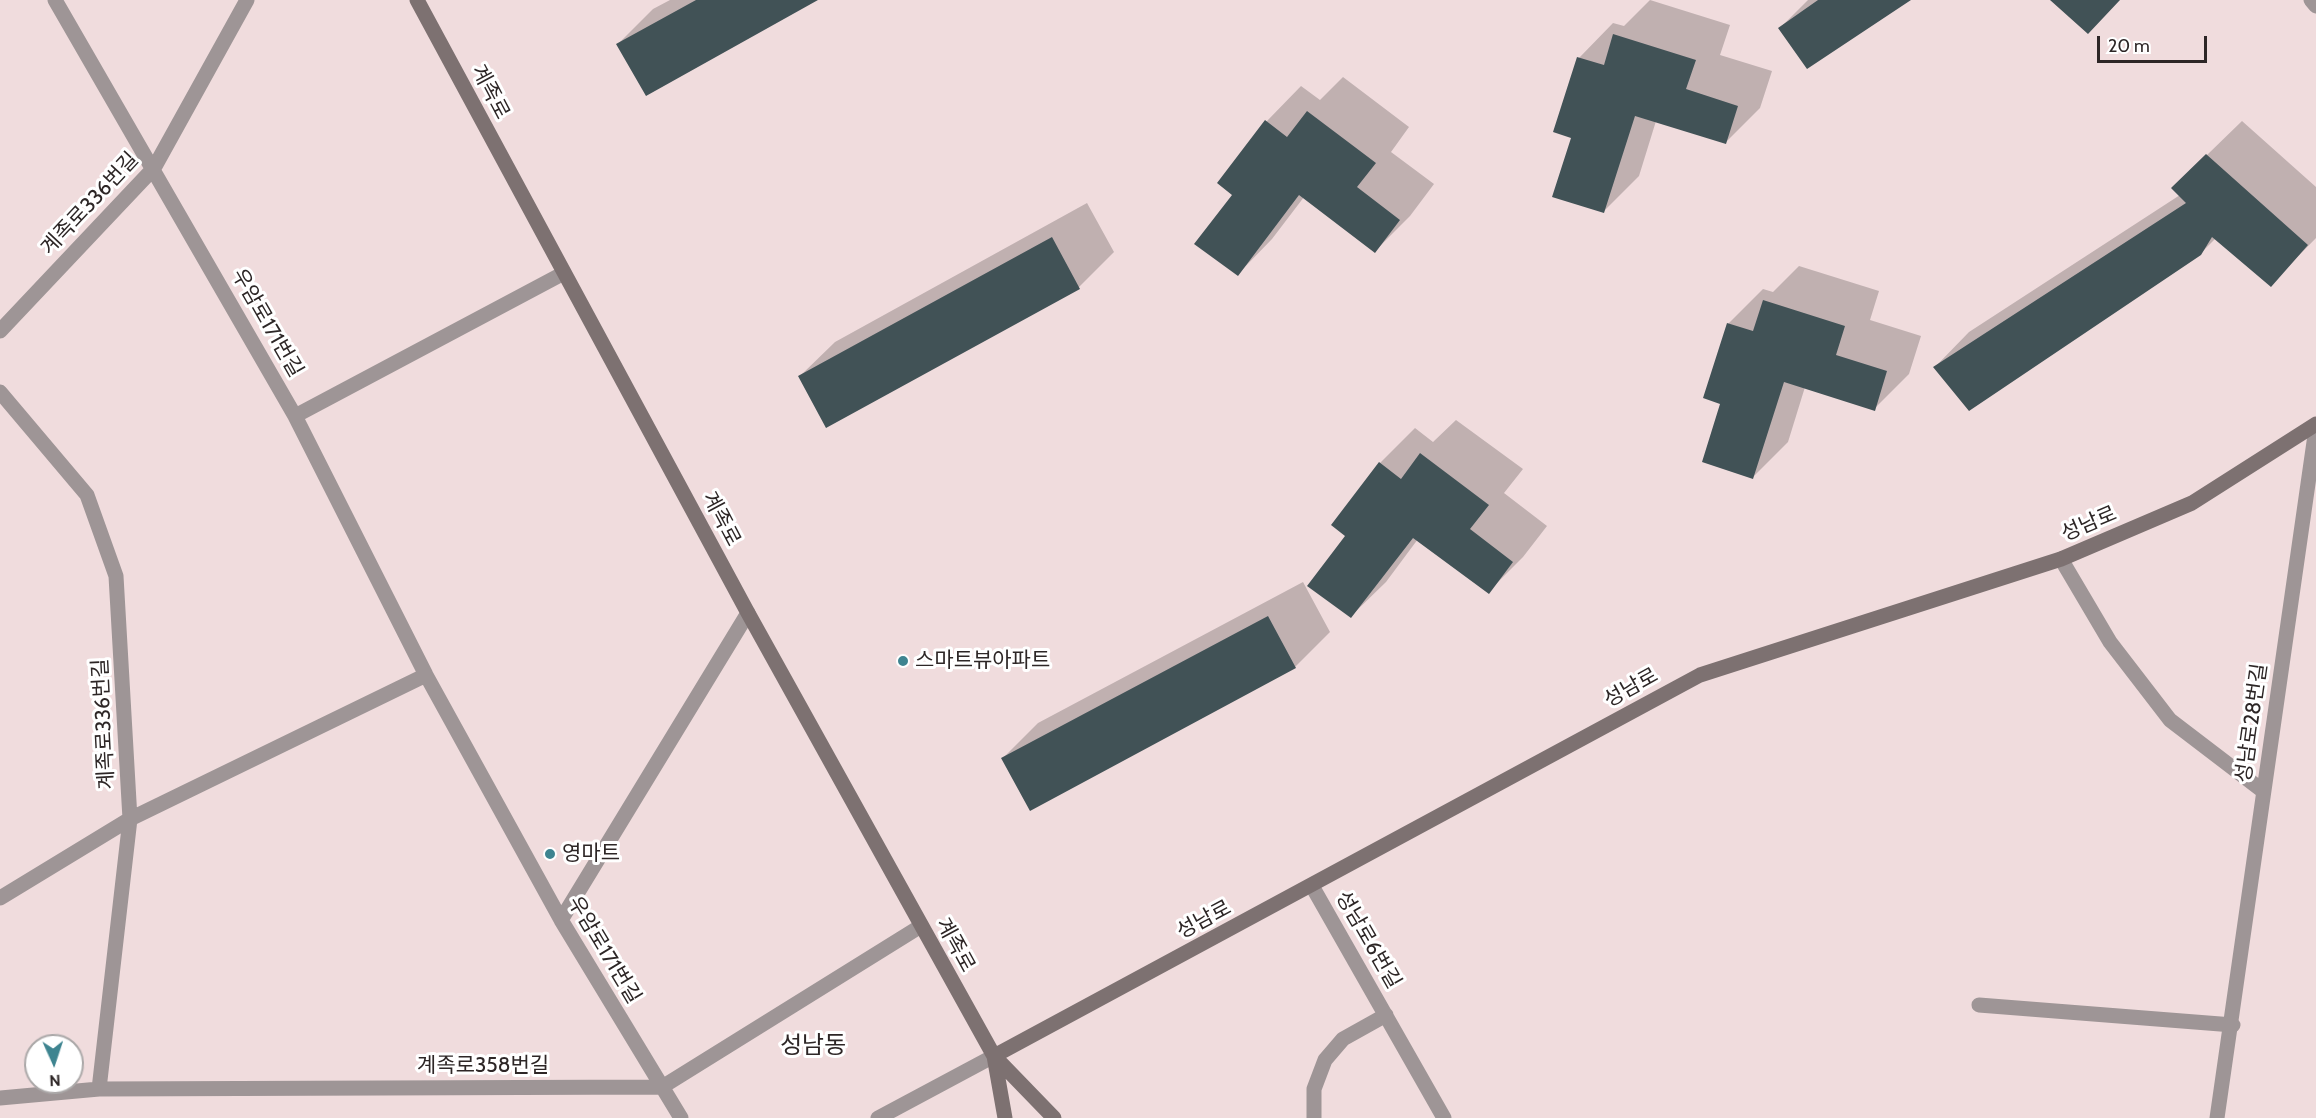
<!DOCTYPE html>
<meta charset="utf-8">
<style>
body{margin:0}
#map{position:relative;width:2316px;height:1118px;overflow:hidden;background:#f0dcdd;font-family:Cabin,sans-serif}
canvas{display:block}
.north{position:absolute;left:24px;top:1034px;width:60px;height:60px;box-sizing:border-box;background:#fff;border:2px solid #aba8a8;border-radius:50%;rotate:177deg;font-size:16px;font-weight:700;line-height:24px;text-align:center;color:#2d2626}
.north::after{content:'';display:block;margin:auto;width:21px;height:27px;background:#3e8490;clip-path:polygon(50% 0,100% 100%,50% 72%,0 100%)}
.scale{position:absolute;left:2097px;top:36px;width:110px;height:27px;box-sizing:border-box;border:3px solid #2d2626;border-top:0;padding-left:8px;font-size:18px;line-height:21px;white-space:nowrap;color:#2d2626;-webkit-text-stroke:4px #fff;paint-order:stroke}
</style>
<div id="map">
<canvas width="2316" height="1118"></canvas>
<div class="north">N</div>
<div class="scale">20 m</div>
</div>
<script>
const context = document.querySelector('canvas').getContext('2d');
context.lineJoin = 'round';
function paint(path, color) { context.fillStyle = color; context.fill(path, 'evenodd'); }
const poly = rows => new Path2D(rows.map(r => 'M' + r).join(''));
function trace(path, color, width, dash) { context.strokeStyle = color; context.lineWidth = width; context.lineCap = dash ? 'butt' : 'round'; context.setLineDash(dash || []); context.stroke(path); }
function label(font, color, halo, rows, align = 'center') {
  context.font = font + ' Cabin,"Noto Sans KR",sans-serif'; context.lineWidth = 6; context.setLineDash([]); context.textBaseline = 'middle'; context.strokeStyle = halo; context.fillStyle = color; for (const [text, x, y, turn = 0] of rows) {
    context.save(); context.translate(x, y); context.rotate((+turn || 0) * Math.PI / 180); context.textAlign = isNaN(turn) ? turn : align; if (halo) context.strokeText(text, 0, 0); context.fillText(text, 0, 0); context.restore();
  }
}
paint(poly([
 [670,0,815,0,618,44,653,9],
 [1650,0,1730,25,1720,55,1772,71,1760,108,1725,143,1656,121,1639,176,1604,211,1573,137,1579,58,1613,23,1624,26],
 [1808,0,1908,0,1780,28],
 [1343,77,1409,127,1391,152,1434,184,1410,216,1375,251,1304,197,1272,239,1238,274,1234,194,1219,183,1267,121,1301,86,1320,100],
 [2242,121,2316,187,2316,238,2270,285,2216,238,2200,254,1935,367,1969,332,2180,195,2173,188],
 [1087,203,1114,252,1079,287,827,425,800,376,835,342],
 [1799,266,1879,291,1870,320,1921,336,1909,374,1874,409,1805,387,1788,442,1753,477,1722,403,1728,324,1763,289,1773,292],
 [1456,420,1523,469,1504,493,1547,526,1523,557,1488,592,1418,539,1386,582,1351,616,1347,536,1380,463,1415,428,1433,442],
 [1303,582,1330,632,1295,667,1003,758,1038,723]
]), '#0003');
paint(poly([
 [696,0,818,0,646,96,616,44],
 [1818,0,1911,0,1807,69,1778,28],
 [2050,0,2120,0,2088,34],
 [1613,34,1696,60,1686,89,1738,106,1726,144,1635,116,1604,213,1552,197,1571,138,1553,132,1577,57,1604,65],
 [1307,111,1376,163,1357,187,1400,220,1375,253,1299,195,1238,276,1194,244,1232,195,1217,183,1265,120,1287,137],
 [2206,154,2308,245,2271,287,2212,237,2201,255,1969,411,1933,367,2186,203,2171,188],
 [1052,237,1080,289,826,428,798,376],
 [1763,300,1845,326,1836,355,1887,371,1875,411,1784,382,1753,479,1702,462,1720,404,1703,398,1727,323,1753,331],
 [1420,453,1489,505,1470,529,1513,562,1489,594,1413,538,1351,618,1307,586,1345,536,1331,525,1379,462,1401,479],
 [1268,616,1296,668,1030,811,1001,758]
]), '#415256');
trace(poly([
 [55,0,295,416,426,675,561,920,681,1118],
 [2311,0,2316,6],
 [0,331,154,168,247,0],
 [0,392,87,495,116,576,130,819,99,1089],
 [295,416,564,273],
 [2061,559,2110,642,2170,720,2263,791],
 [1312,886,1444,1118],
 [0,898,130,819,426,675],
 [561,920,748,613],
 [1979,1005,2233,1025],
 [0,1098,99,1089,662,1087,921,926],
 [878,1118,994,1056],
 [1314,1118,1314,1089,1325,1060,1343,1039,1386,1015],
 [2217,1118,2316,428]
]), '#9e9596', 15);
trace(poly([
 [417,0,748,613,994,1056,1054,1118],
 [994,1056,1700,675,2061,559,2192,503,2316,424],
 [994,1056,1005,1118]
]), '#7d7171', 15);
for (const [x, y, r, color] of [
 [903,661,6,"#3e8490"],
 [550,854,6,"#3e8490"]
]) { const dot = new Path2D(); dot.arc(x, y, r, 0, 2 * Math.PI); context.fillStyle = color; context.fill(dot); trace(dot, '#fff', 2); }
label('21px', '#2d2626', '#fff', [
 ["계족로",490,92,62],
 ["계족로336번길",90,204,-47],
 ["우암로171번길",267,323,60],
 ["계족로",721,519,62],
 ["성남로",2089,524,-23],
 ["성남로",1631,688,-29],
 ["성남로28번길",2252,723,-82],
 ["계족로336번길",104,724,-93],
 ["성남로",1204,920,-28],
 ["성남로6번길",1368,940,60],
 ["계족로",955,945,61],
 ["우암로171번길",604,950,59],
 ["계족로358번길",483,1066]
]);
label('21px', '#2d2626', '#fff', [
 ["스마트뷰아파트",915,661],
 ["영마트",562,854]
], 'left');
label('24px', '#2d2626', '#fff', [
 ["성남동",813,1046]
]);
</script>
